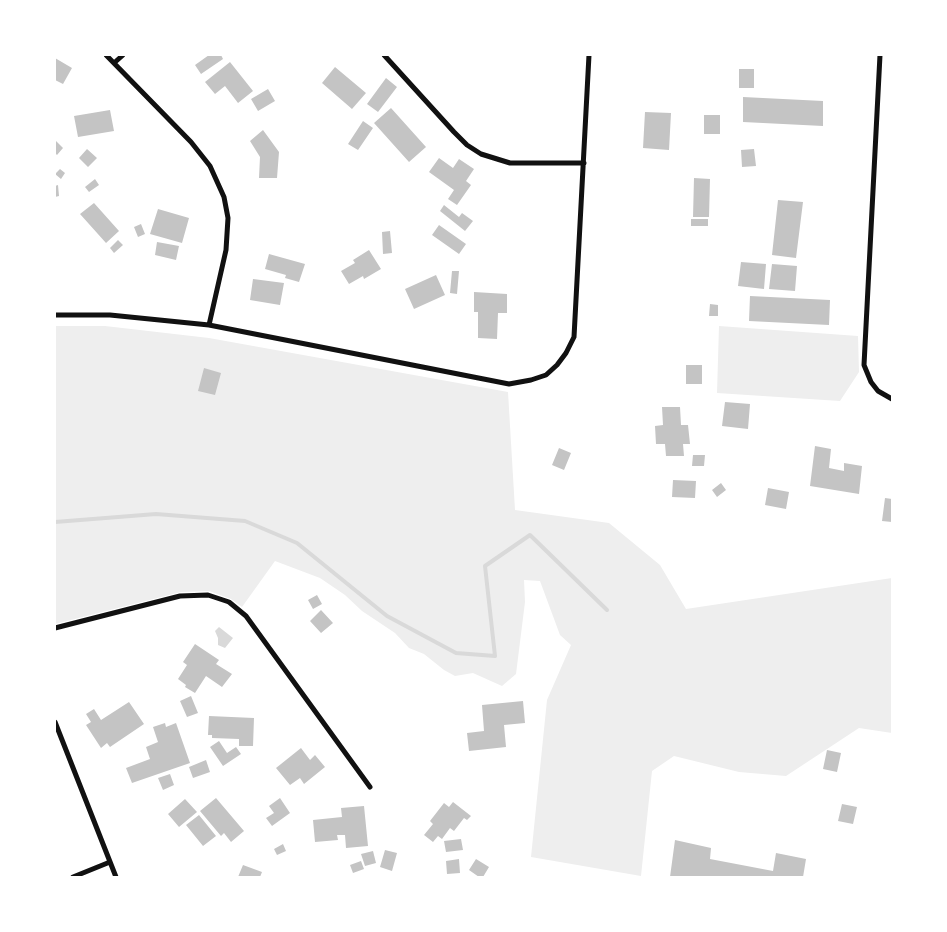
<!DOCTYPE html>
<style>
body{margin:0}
#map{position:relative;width:947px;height:932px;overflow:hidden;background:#fff;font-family:Signika,sans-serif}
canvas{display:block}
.frame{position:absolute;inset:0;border:56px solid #fff;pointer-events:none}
</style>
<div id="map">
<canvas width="947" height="932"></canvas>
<div class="frame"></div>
</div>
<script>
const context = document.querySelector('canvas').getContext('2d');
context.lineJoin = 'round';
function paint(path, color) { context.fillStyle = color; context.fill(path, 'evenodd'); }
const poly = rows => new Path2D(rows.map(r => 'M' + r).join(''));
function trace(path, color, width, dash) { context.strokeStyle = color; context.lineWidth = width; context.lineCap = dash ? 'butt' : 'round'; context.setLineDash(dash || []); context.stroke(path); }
paint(poly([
 [55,326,105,326,209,338,508,392,515,510,609,523,660,565,686,609,892,578,892,733,859,728,786,776,739,772,674,756,652,771,641,876,531,857,547,700,571,645,560,635,540,581,524,580,525,602,516,674,502,686,473,673,455,676,444,670,424,654,409,648,395,633,362,611,345,595,320,578,275,561,242,607,231,599,209,591,181,592,55,624],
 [719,326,858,336,859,372,840,401,717,393]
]), '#eee');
paint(poly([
 [219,627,233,638,225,648,218,645,218,638,215,631]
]), '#d9d9d9');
trace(poly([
 [55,522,156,514,245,521,297,543,387,616,456,653,495,656,485,566,530,535,607,610]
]), '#d9d9d9', 4);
paint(poly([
 [209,55,221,55,223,59,201,74,195,65],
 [55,58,72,68,63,84,55,80],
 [230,62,253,91,238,103,225,86,215,94,205,82],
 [335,67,366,93,352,109,322,83],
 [739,69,754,69,754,88,739,88],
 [386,78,397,87,378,112,367,104],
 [268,89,275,101,258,111,251,99],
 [743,97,823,101,823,126,743,122],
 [391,108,426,147,409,162,374,123],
 [110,110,114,131,78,137,74,116],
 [645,112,671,113,669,150,643,148],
 [704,115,720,115,720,134,704,134],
 [363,121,373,128,358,150,348,144],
 [263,130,279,152,277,178,259,178,260,157,250,141],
 [55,140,63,148,57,155,55,153],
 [87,149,97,158,88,167,79,158],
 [754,149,756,166,742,167,741,150],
 [439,158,453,168,459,159,474,169,466,181,471,185,457,205,448,199,454,190,429,172],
 [60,169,65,173,61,179,55,174],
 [694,178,710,179,709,217,693,217],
 [95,179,99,185,89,192,85,187],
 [58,185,59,196,55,197,55,186],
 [778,200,803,202,796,258,772,255],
 [94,203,119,231,106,243,80,214],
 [444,205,459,217,462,213,473,221,465,231,440,211],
 [158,209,189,218,182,243,150,234],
 [691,219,708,219,708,226,691,226],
 [141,224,145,234,138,237,134,227],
 [439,225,466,244,459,254,432,235],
 [390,231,392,253,383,254,382,232],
 [118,240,123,245,114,253,110,248],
 [157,242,179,246,176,260,155,255],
 [369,250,381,269,364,279,363,276,349,284,341,271,355,263,353,260],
 [269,254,305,264,299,282,285,278,286,275,265,269],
 [741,262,766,264,764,289,738,286],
 [772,264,797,266,795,291,769,289],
 [452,271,459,271,457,294,450,293],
 [436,275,445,295,414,309,405,289],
 [253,279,284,283,280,305,250,300],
 [474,292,507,294,507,313,498,313,497,339,478,338,478,312,474,312],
 [750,296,830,300,829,325,749,321],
 [710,304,718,305,718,316,709,316],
 [686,365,702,365,702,384,686,384],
 [204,368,221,373,215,395,198,391],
 [725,402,750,404,748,429,722,426],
 [662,407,680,407,681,425,688,425,690,444,683,444,684,456,666,456,665,444,656,444,655,426,663,425],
 [815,446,831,449,829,468,844,471,844,463,862,466,859,494,810,486],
 [559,448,571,453,564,470,552,465],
 [693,455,705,455,704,466,692,466],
 [673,480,696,481,695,498,672,497],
 [721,483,726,490,717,497,712,490],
 [768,488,789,492,786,509,765,505],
 [885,498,892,499,892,522,882,521],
 [317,595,322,604,313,609,308,600],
 [321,610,333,623,321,633,310,621],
 [195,644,219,660,216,664,232,674,222,687,206,676,195,693,185,687,186,685,178,679,187,665,183,662],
 [191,696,198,713,187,717,180,701],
 [523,701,525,723,504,725,506,747,469,751,467,733,484,731,482,705],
 [129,702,144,724,110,747,107,743,101,748,86,725,91,722,86,714,94,709,101,720],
 [209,716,254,718,253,746,239,746,239,739,212,738,212,735,208,735],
 [165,723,166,727,176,723,190,763,132,783,126,768,150,759,146,747,158,742,153,727],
 [219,741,227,753,236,747,241,754,223,766,210,747],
 [301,748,310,760,315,755,325,767,304,784,300,778,290,785,276,768],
 [827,750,841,753,837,772,823,769],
 [206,760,210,772,193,778,189,767],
 [170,774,174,785,163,790,158,778],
 [216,798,244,831,231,842,224,833,221,836,200,811],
 [280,798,290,813,272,826,266,818,274,813,269,806],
 [185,799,197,812,179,827,168,814],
 [453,802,471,816,467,820,464,818,454,831,450,828,442,839,438,836,433,842,424,835,433,824,430,821,444,803,449,807],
 [842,804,857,807,853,824,838,821],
 [364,806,368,846,346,848,345,835,337,835,338,840,315,842,313,820,342,817,341,808],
 [199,815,216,836,203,846,186,825],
 [461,839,463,850,446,852,444,841],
 [675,840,711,848,710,859,773,871,776,853,806,859,803,877,670,877],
 [283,844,286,851,277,855,274,849],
 [385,850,397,853,392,871,380,867],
 [373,851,376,863,365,866,361,854],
 [459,859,460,873,447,874,446,861],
 [476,859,489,867,483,877,479,877,469,870],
 [361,861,364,869,353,873,350,865],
 [243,865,262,872,260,877,238,877]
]), '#c4c4c4');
trace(poly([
 [106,55,191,142,210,166,224,197,228,218,226,250,209,325],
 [384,55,454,132,467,145,481,154,510,163,584,163],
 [880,55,864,365,871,382,878,391,892,399],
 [114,63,123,55],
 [55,315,110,315,209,325,509,384,531,380,546,375,557,365,566,353,574,337,589,55],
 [55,628,180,596,208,595,229,602,246,616,370,787],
 [55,722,116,877],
 [73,877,110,862]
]), '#111', 5);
</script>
